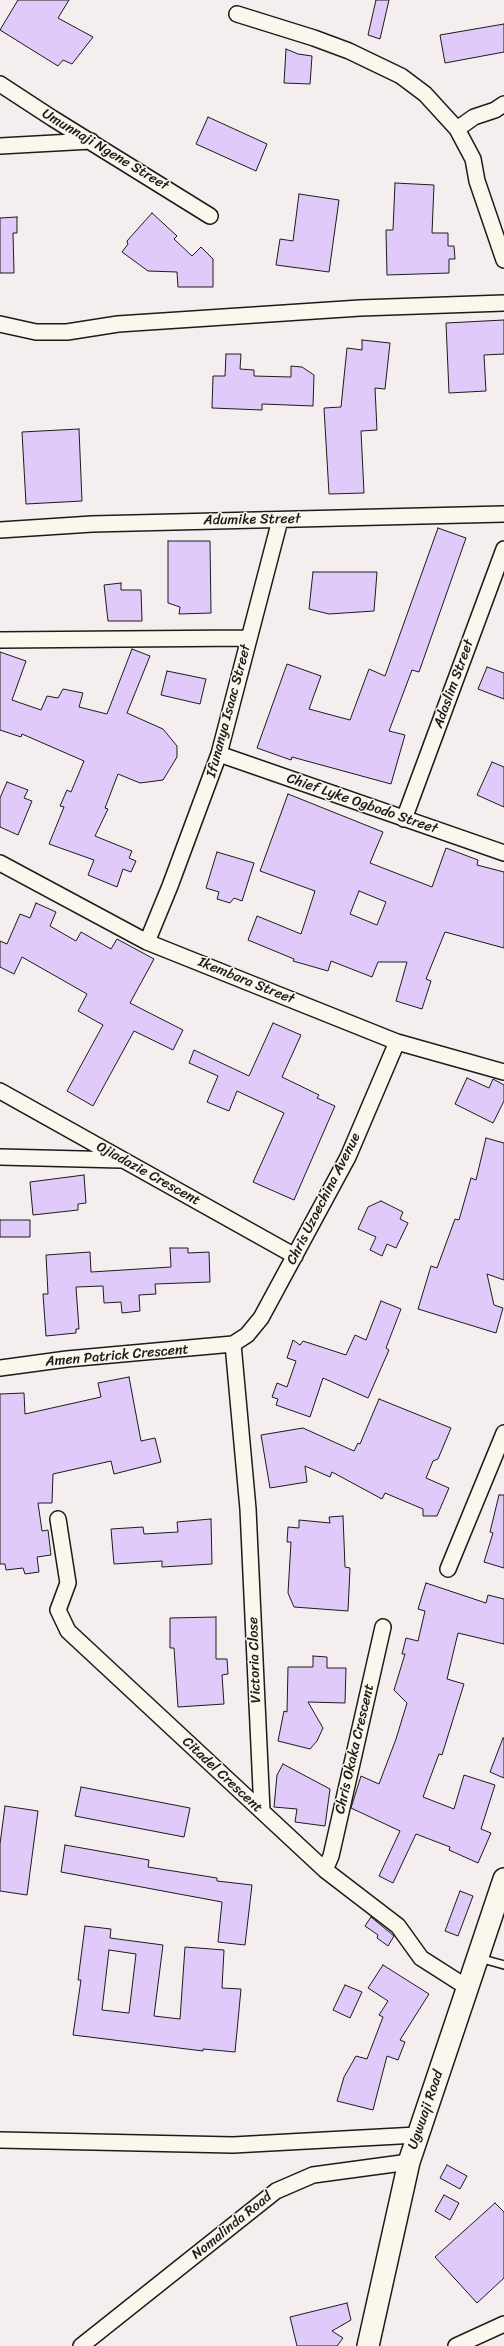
<!DOCTYPE html>
<style>
body{margin:0}
canvas{display:block;background:#f5eeef}
</style>
<canvas width="504" height="2346"></canvas>
<script>
const context = document.querySelector('canvas').getContext('2d');
context.lineJoin = 'round';
function paint(path, color) { context.fillStyle = color; context.fill(path, 'evenodd'); }
const poly = rows => new Path2D(rows.map(r => 'M' + r).join(''));
function trace(path, color, width, dash) { context.strokeStyle = color; context.lineWidth = width; context.lineCap = dash ? 'butt' : 'round'; context.setLineDash(dash || []); context.stroke(path); }
function label(font, color, halo, rows, align = 'center') {
  context.font = font + ' Sriracha,sans-serif'; context.lineWidth = 3; context.setLineDash([]); context.textBaseline = 'middle'; context.strokeStyle = halo; context.fillStyle = color; for (const [text, x, y, turn = 0] of rows) {
    context.save(); context.translate(x, y); context.rotate((+turn || 0) * Math.PI / 180); context.textAlign = isNaN(turn) ? turn : align; if (halo) context.strokeText(text, 0, 0); context.fillText(text, 0, 0); context.restore();
  }
}
const building = poly([
 [18,0,69,0,58,18,93,37,72,64,63,60,58,66,0,30,18,0],
 [376,0,389,0,380,39,368,35,376,0],
 [504,24,504,52,445,63,440,35,504,24],
 [286,49,298,54,312,56,310,84,284,83,286,49],
 [208,117,267,144,256,171,196,144,208,117],
 [395,183,434,185,432,233,448,233,448,246,454,246,455,259,449,259,449,273,387,275,386,230,393,230,395,183],
 [299,194,339,200,329,272,276,265,280,239,293,241,299,194],
 [152,213,177,236,174,239,192,256,201,247,213,259,213,287,178,287,177,272,148,271,122,252,128,244,127,241,152,213],
 [17,217,17,233,13,233,14,273,0,273,0,218,17,217],
 [504,320,504,354,484,355,486,391,449,393,446,323,504,320],
 [362,340,390,343,385,389,375,388,377,430,361,431,364,493,329,494,324,408,341,407,347,348,362,350,362,340],
 [226,354,241,354,240,369,254,370,254,376,291,377,291,366,302,367,314,375,313,406,262,404,262,410,212,408,213,376,225,376,226,354],
 [79,429,82,501,26,504,22,432,79,429],
 [438,528,466,538,419,672,412,670,389,731,405,735,391,784,292,757,291,760,257,748,287,664,321,676,309,709,350,720,369,669,385,676,438,528],
 [168,541,210,541,211,613,179,614,180,607,168,603,168,541],
 [313,572,377,572,374,611,329,614,309,609,313,572],
 [121,583,121,590,141,590,142,621,108,621,104,585,121,583],
 [132,649,150,656,127,713,163,729,177,746,177,757,163,780,140,783,118,774,105,808,108,809,95,836,132,851,129,858,136,861,131,872,123,869,117,887,88,875,94,860,49,844,64,807,60,806,67,790,71,792,84,761,22,734,21,737,0,730,0,652,26,661,12,700,41,710,47,696,58,698,63,689,83,693,79,707,107,714,132,649],
 [487,667,504,673,504,699,478,689,487,667],
 [167,671,206,679,200,704,161,695,167,671],
 [492,762,504,767,504,807,477,795,492,762],
 [7,782,28,790,24,798,32,801,18,835,0,827,0,798,7,782],
 [288,794,383,832,370,863,432,887,446,848,478,860,477,865,504,872,504,948,445,932,426,979,431,981,422,1009,396,1001,407,962,378,962,372,977,331,961,328,971,293,961,294,959,248,940,257,916,301,934,315,891,260,871,288,794],
 [359,891,386,902,377,925,350,914,359,891],
 [217,852,254,863,242,901,234,898,230,903,217,899,219,892,206,888,217,852],
 [36,903,56,912,50,926,76,941,81,932,111,949,117,939,154,959,130,1003,183,1030,173,1050,134,1031,93,1106,67,1091,103,1025,78,1011,87,994,22,957,14,974,0,967,0,941,7,944,20,914,30,918,36,903],
 [273,1023,301,1035,282,1077,319,1095,317,1098,335,1106,294,1200,253,1182,284,1113,237,1091,229,1111,207,1102,218,1076,189,1063,194,1050,249,1076,273,1023],
 [467,1078,489,1088,493,1079,504,1085,504,1101,493,1123,455,1104,467,1078],
 [486,1138,504,1143,504,1280,487,1274,494,1305,503,1308,496,1333,418,1309,431,1266,437,1268,455,1219,459,1220,471,1178,476,1180,486,1138],
 [84,1175,86,1203,78,1204,78,1210,33,1215,30,1182,84,1175],
 [381,1201,403,1212,400,1219,408,1223,396,1248,387,1244,382,1256,370,1250,376,1237,358,1229,368,1207,381,1201],
 [0,1220,30,1220,30,1237,0,1237,0,1220],
 [170,1248,188,1248,188,1253,209,1252,210,1282,155,1284,156,1294,139,1295,140,1311,122,1313,121,1302,104,1303,103,1286,76,1287,79,1329,76,1329,76,1333,46,1336,43,1294,48,1294,46,1255,90,1252,91,1272,171,1267,170,1248],
 [381,1301,401,1309,386,1348,389,1350,368,1398,323,1378,310,1417,276,1405,278,1399,272,1397,277,1383,287,1387,296,1361,287,1358,293,1340,300,1345,303,1341,346,1355,355,1335,366,1340,381,1301],
 [129,1377,141,1441,155,1438,161,1462,114,1474,111,1461,53,1474,52,1503,38,1503,42,1531,48,1530,51,1555,37,1557,39,1572,25,1574,23,1568,6,1570,5,1564,0,1564,0,1394,24,1393,25,1414,101,1397,98,1383,129,1377],
 [379,1399,451,1428,438,1459,433,1461,426,1478,449,1488,437,1516,423,1516,423,1509,385,1493,382,1499,332,1472,330,1477,305,1466,307,1482,270,1488,261,1435,303,1428,354,1451,358,1443,360,1444,379,1399],
 [499,1495,504,1495,504,1568,484,1562,493,1533,490,1532,499,1495],
 [343,1516,345,1567,350,1568,348,1611,294,1607,288,1593,291,1542,287,1542,288,1527,299,1528,299,1520,330,1523,329,1517,343,1516],
 [211,1519,212,1564,162,1567,162,1561,114,1564,111,1529,143,1527,144,1534,178,1532,177,1522,211,1519],
 [426,1583,486,1603,488,1595,504,1599,504,1644,458,1633,447,1679,464,1684,442,1755,439,1754,423,1797,454,1809,464,1775,495,1785,481,1829,491,1833,478,1863,449,1850,450,1847,416,1834,393,1883,379,1876,400,1831,351,1808,361,1776,379,1784,396,1739,407,1703,394,1690,405,1654,402,1654,406,1638,418,1641,425,1611,418,1609,426,1583],
 [216,1617,216,1659,227,1659,228,1674,222,1675,224,1704,178,1707,174,1648,170,1648,170,1618,216,1617],
 [313,1656,327,1657,327,1668,346,1668,345,1703,308,1702,323,1728,317,1741,310,1749,278,1741,284,1711,287,1712,288,1667,313,1667,313,1656],
 [503,1738,504,1738,504,1778,490,1772,503,1738],
 [283,1764,330,1789,325,1826,295,1822,297,1809,274,1807,277,1775,283,1764],
 [81,1787,190,1808,184,1837,75,1816,81,1787],
 [5,1806,38,1811,27,1895,0,1891,0,1844,5,1806],
 [65,1845,149,1860,148,1867,217,1878,217,1881,252,1885,245,1945,218,1942,222,1902,61,1872,65,1845],
 [460,1891,473,1896,458,1936,445,1931,460,1891],
 [371,1917,394,1936,388,1946,377,1938,378,1935,365,1926,371,1917],
 [85,1926,111,1929,110,1938,163,1945,154,2016,180,2019,185,1947,224,1950,222,1988,241,1989,235,2052,203,2049,203,2051,73,2035,81,1980,78,1980,85,1926],
 [109,1950,136,1954,129,2013,102,2010,109,1950],
 [383,1965,429,1994,400,2040,405,2042,398,2060,387,2056,373,2110,337,2101,344,2077,356,2056,367,2059,383,2017,379,2015,388,2001,368,1988,383,1965],
 [345,1985,362,1992,350,2018,333,2010,345,1985],
 [447,2165,467,2176,460,2189,440,2178,447,2165],
 [444,2195,459,2203,450,2220,435,2211,444,2195],
 [495,2203,504,2212,504,2278,477,2303,435,2257,495,2203],
 [347,2303,351,2320,332,2331,343,2338,337,2346,297,2346,290,2317,347,2303]
]);
paint(building, '#dfcafa');
trace(building, '#1c1c1c', 1);
const lane = poly([
 [479,1958,504,1965]
]);
const street = poly([
 [237,14,314,38,349,51,401,76,425,94,457,129],
 [0,84,52,118,210,216],
 [504,104,495,110,474,117,457,129,473,159,477,181,504,260],
 [0,146,91,141],
 [0,324,36,332,67,332,118,324,360,308,504,303],
 [0,530,92,524,504,514],
 [0,640,248,638],
 [219,754,504,853],
 [404,819,504,549],
 [0,863,147,942,397,1042,504,1072],
 [147,942,170,886,219,754,280,520],
 [0,1091,295,1256],
 [0,1157,121,1160],
 [233,1344,248,1509,262,1811],
 [0,1368,67,1359,233,1344,247,1335,261,1318,348,1157,397,1042],
 [58,1519,68,1583,58,1610,68,1631,325,1870,398,1926,421,1958,468,1988],
 [448,1569,504,1433],
 [325,1870,331,1856,383,1627],
 [0,2140,233,2145,417,2135],
 [81,2346,276,2191,313,2175,409,2162],
 [456,2346,504,2324]
]);
const secondary = poly([
 [368,2346,409,2162,504,1879]
]);
trace(lane, '#1c1c1c', 10);
trace(street, '#1c1c1c', 18);
trace(secondary, '#1c1c1c', 24);
trace(lane, '#fbf7ec', 7);
trace(street, '#fbf7ec', 15);
trace(secondary, '#fbf7ec', 21);
label('14px', '#1c1c1c', '#fbf7ec', [
 ["Umunnaji Ngene Street",105,150,31],
 ["Adumike Street",252,520,-1],
 ["Adaslim Street",454,684,-70],
 ["Ifunanya Isaac Street",229,711,-75],
 ["Chief Lyke Ogbodo Street",362,804,19],
 ["Ikembara Street",246,981,22],
 ["Ojiadazie Crescent",148,1174,29],
 ["Chris Uzoechina Avenue",324,1199,-63],
 ["Amen Patrick Crescent",117,1356,-5],
 ["Victoria Close",255,1660,-92],
 ["Chris Okaka Crescent",355,1749,-77],
 ["Citadel Crescent",222,1775,43],
 ["Ugwuaji Road",426,2110,-71],
 ["Nomalinda Road",232,2226,-39]
]);
</script>
